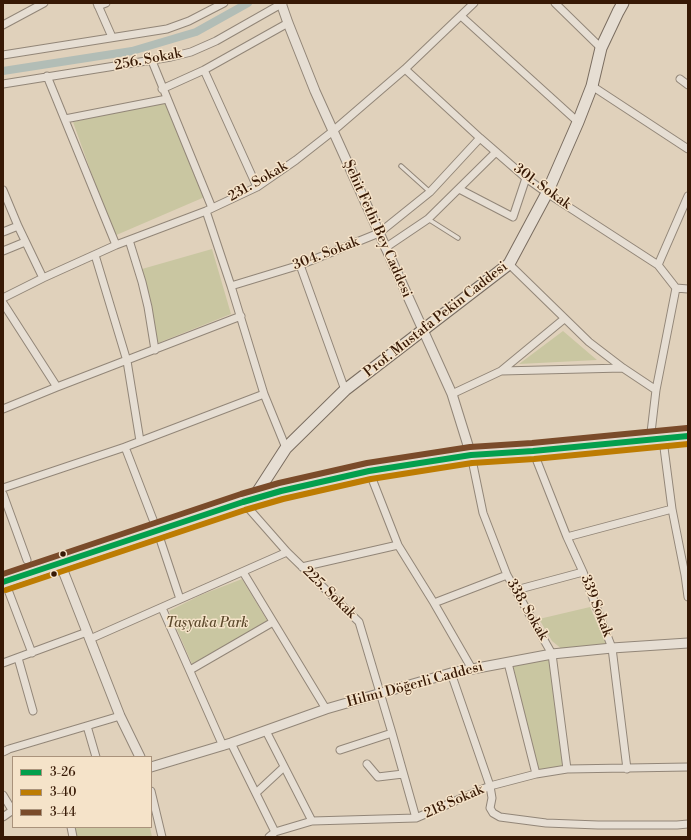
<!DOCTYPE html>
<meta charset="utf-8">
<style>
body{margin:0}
#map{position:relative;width:691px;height:840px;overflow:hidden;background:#e0d1bb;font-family:"Libre Bodoni",serif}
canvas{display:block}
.frame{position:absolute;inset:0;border:4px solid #371905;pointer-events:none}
.legend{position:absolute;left:12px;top:756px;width:140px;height:72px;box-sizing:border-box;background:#f5e3c9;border:1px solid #a9927b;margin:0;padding:5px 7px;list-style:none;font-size:12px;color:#371905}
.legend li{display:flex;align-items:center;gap:8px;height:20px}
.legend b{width:20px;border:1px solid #a9927b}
</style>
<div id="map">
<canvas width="691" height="840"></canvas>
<div class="frame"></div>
<ul class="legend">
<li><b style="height:5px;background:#039f4d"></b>3-26</li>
<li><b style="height:5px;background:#bd7c02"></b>3-40</li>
<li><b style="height:5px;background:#7a4b2a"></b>3-44</li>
</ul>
</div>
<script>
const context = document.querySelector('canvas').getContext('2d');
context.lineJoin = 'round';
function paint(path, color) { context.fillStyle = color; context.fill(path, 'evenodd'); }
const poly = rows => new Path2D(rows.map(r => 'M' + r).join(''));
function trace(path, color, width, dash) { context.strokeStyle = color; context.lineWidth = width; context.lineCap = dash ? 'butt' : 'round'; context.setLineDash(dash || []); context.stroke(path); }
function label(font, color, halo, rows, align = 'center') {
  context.font = font + ' "Libre Bodoni",serif'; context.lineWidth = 3; context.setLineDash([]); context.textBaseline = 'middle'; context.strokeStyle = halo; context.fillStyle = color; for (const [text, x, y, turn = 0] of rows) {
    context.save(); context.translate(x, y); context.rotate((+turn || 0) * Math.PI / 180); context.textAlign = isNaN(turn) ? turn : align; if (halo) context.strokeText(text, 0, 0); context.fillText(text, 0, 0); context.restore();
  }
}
paint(poly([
 [165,101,207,196,114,236,73,122],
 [212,249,231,314,158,343,142,269],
 [563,331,597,360,519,364],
 [242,579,268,622,192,664,169,611,201,595],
 [590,607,607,646,563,650,552,641,539,619],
 [552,654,567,769,536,774,508,663],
 [73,827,150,827,152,837,75,837]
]), '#c9c6a1');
trace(poly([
 [3,71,132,51,196,32,248,3]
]), '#b2bdb6', 8);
const service = poly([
 [401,166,430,192],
 [428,219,458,238]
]);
const minor = poly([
 [97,3,112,37],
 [555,3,601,48],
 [98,6,106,3],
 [461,16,578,122],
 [3,25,44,3],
 [3,55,167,29,189,21,224,3],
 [152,61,212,208],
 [405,69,480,138,526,178,547,193,658,265,676,288,688,289],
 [204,70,257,187],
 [47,76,116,245],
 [680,79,688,85],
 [3,84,171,57,191,52,216,41,283,3],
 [592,86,688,149],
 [162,89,204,70,288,23],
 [65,119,167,99],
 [459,189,513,217,526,178],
 [3,190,18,226,43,278],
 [206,211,231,286,264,394,286,448],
 [3,232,18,226],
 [129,240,142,282,148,307,155,350],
 [385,248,428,219,496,152],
 [3,251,25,242],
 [95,255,127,361,140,441],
 [509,264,589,342,623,368,656,390],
 [300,265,345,390],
 [658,265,688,196],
 [231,286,300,265,379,233,430,192,480,138],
 [3,298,43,278,116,245,206,211,257,187,296,160,333,131,405,69,474,3],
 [3,303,57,387],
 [501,371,623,368],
 [452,394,501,371,564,319],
 [3,409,57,387,241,316],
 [663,440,672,509,685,575,688,597],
 [650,441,656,390,676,288],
 [125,447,157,530,180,599],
 [533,451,567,537,583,572,612,648,627,769],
 [471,455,483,513,507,575,552,654,567,769],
 [369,471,398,545,434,603,472,669],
 [3,488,125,447,264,394],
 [3,494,27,560],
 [243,502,287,552,359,622,392,733,416,818],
 [567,537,672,509],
 [302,567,398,545],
 [243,572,326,709],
 [5,582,32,653],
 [516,590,583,572],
 [434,603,507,575],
 [162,608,223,746],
 [90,639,287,552],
 [18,658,33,711],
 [3,663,87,632],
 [508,663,536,774],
 [190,670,273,622],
 [451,673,490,786,536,774,567,769,688,767],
 [87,726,96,757],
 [266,731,312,821],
 [231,743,275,832],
 [340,750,392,733],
 [3,752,9,749,120,716],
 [367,764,378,777,403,774],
 [151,791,162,837],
 [256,793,284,767],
 [3,795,12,810],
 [3,817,13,810],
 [71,827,73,837],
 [269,837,275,832,312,821,416,818,490,786,492,798,490,808,493,813,500,817,546,823,598,825,677,825,688,824]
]);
const tertiary = poly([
 [281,3,288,23,315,91,452,394,471,455],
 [60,563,120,716,140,757],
 [151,767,231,743,326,709,451,673,552,654,612,648,688,643]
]);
const secondary = poly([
 [253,499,286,448,345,390,509,264,547,193,578,122,592,86,601,48,618,12,623,3]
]);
const primary = poly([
 [3,582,243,502,281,491,369,471,471,455,533,451,688,436]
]);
trace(service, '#928678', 5.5);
trace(minor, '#928678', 9);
trace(tertiary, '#928678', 11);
trace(secondary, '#7a6d60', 13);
trace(primary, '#7a6d60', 14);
trace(service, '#e6ded3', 3.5);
trace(minor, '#e6ded3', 7);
trace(tertiary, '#e6ded3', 9);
trace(secondary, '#e6ded3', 11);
trace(primary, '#e1d9cc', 12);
trace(poly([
 [3,582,243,502,281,491,369,471,471,455,533,451,688,436]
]), '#039f4d', 6);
trace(poly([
 [6,590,245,510,283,499,371,479,472,463,534,459,688,444]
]), '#bd7c02', 6);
trace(poly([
 [3,574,241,494,279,483,367,463,470,447,532,443,687,428]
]), '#7a4b2a', 6);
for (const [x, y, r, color] of [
 [63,554,3.5,"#371905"],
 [54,574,3.5,"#371905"]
]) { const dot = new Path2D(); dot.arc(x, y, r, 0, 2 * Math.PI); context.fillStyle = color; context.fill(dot); trace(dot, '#f5e3c9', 1.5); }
label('14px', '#371905', '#f5e3c9', [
 ["256. Sokak",148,60,-11],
 ["231. Sokak",258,182,-30],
 ["301. Sokak",542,187,36],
 ["Şehit Fethi Bey Caddesi",377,229,66],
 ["304. Sokak",326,254,-21],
 ["Prof. Mustafa Pekin Caddesi",436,320,-38],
 ["225. Sokak",329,593,44],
 ["339 Sokak",596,606,69],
 ["338. Sokak",527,610,60],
 ["Hilmi Döğerli Caddesi",415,685,-15],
 ["218 Sokak",454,802,-24]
]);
label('italic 14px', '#5d4a2d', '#f5e3c9', [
 ["Taşyaka Park",207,624]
]);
</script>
